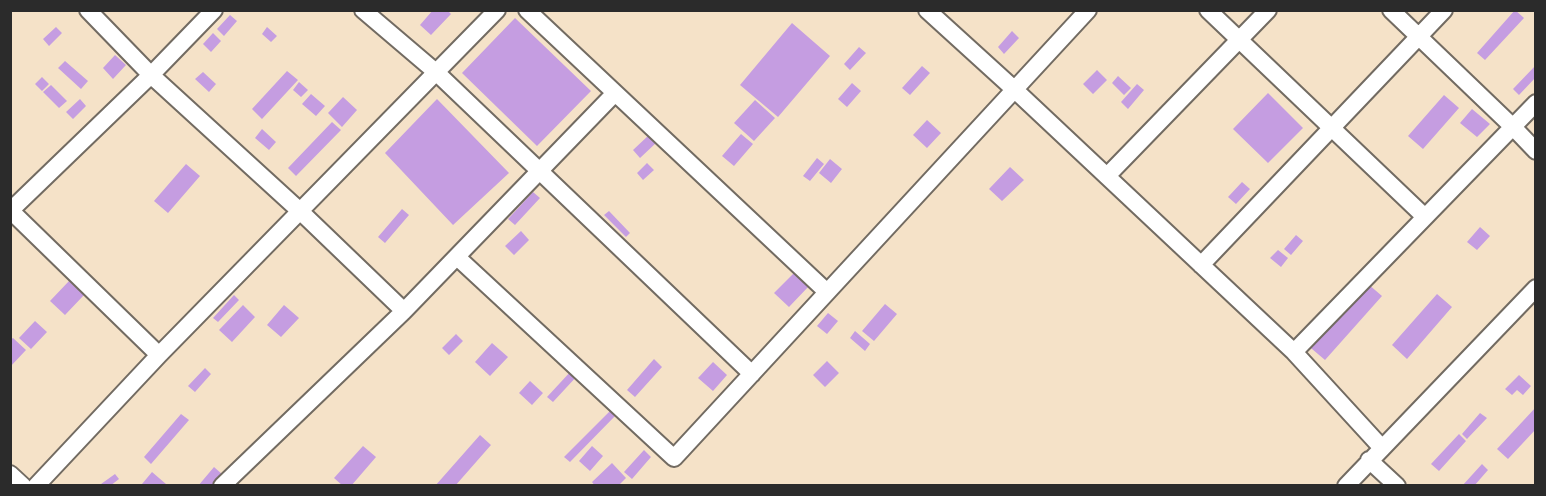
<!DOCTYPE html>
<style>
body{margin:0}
#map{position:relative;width:1546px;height:496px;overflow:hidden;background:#f5e2c8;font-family:Itim,sans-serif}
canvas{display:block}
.frame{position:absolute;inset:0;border:12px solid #2b2b2b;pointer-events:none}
</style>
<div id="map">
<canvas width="1546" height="496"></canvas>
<div class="frame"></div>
</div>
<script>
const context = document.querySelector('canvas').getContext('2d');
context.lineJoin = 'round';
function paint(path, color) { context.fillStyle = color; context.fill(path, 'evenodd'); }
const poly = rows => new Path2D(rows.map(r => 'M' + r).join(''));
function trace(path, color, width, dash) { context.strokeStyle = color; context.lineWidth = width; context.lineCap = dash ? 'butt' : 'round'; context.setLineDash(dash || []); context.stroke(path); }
paint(poly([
 [433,10,447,10,451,14,431,35,420,25],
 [1515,10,1524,18,1485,60,1477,53],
 [230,15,237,21,224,36,217,29],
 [515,18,591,91,537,146,462,73],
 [792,23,830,56,778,117,740,85],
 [56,27,62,33,49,46,43,39],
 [267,27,277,36,271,42,262,34],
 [1012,31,1019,38,1004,54,998,47],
 [213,33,221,41,211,52,203,44],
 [859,47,866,53,850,70,844,64],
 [115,55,126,65,113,79,103,68],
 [65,61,88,81,81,89,58,68],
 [1536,65,1536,77,1519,95,1513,89],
 [922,66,930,73,910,95,902,88],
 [1097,70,1107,80,1093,94,1083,84],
 [287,71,298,80,262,119,252,109],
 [203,72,216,84,209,92,195,79],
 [1118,76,1131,88,1124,95,1112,83],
 [42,77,49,84,42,91,35,84],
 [299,82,308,90,301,97,293,90],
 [852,83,861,91,847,107,838,99],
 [1137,84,1144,90,1128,109,1121,102],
 [51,85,67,101,59,108,43,92],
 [1268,93,1303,128,1268,163,1233,129],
 [311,94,325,106,316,116,302,104],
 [1444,95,1459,108,1423,149,1408,136],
 [343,97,357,110,342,127,328,113],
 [80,99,86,106,73,119,66,112],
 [437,99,509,173,453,225,385,153],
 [755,100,775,118,754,141,734,123],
 [1472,109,1490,124,1477,137,1460,123],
 [927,120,941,133,927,148,913,135],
 [332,122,341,130,296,176,288,168],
 [262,129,276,142,269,150,255,138],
 [741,134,753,144,734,166,722,156],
 [649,135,656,143,640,158,633,150],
 [817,158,824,164,810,181,803,176],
 [830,159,842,169,831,183,819,173],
 [647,163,654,170,643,180,637,173],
 [186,164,200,176,168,213,154,201],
 [1010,167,1024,180,1002,201,989,189],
 [1242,182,1250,189,1236,204,1228,197],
 [533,192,540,198,515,225,508,219],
 [402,209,409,215,385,243,378,237],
 [609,211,630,233,626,237,604,215],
 [1480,227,1490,236,1477,250,1467,242],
 [521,231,529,240,514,255,505,246],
 [1296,235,1303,241,1291,255,1284,249],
 [1278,250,1288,258,1281,267,1270,258],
 [795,272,809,286,789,307,774,293],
 [1361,278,1382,296,1325,360,1305,343],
 [69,281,84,295,65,315,50,301],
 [1437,294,1452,307,1407,359,1392,345],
 [234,295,239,300,218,322,213,318],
 [885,304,897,314,874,341,862,331],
 [243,305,255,317,232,342,219,330],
 [284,305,299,318,281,337,267,325],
 [828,313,838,321,827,334,817,326],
 [35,321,47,332,31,349,19,338],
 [855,331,870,344,865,351,850,338],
 [456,334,463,341,449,355,442,348],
 [13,338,26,350,10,367,10,340],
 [492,343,508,357,490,376,475,362],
 [654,359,662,367,635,397,627,390],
 [827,361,839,373,825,387,813,375],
 [713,362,727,375,713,391,698,378],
 [205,368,211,374,195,392,188,386],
 [572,370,578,375,553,402,547,397],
 [1519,375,1531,386,1523,395,1517,390,1512,395,1505,389],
 [530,381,543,393,532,405,519,393],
 [1536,407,1536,429,1508,459,1497,449],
 [612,409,617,414,570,462,564,457],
 [1480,413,1487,418,1467,439,1462,434],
 [181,414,189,420,151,464,144,457],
 [1459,434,1466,441,1439,471,1431,464],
 [480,435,491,445,455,486,435,486],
 [363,446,376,457,351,486,343,486,334,478],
 [592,446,603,456,590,471,579,461],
 [644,450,651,457,632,479,624,472],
 [612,463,626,478,618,486,595,486,592,482],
 [1482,464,1488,470,1474,486,1462,486],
 [214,467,223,475,213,486,198,486],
 [152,472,166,484,165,486,144,486,142,484],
 [115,474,119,479,110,486,102,486,101,484]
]), '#c59de1');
const minor = poly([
 [88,10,151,75,301,212,404,311],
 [363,10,437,73,752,374],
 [527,10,827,292],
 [927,10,1015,90,1294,352,1382,448],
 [1208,10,1425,217],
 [1391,10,1513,127,1536,151],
 [1107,176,1268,10],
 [10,210,159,355],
 [10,211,151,75,214,10],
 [457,257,674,458,1088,10],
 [1201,265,1444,10],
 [1294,352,1536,103],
 [1369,460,1397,486],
 [10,474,23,486],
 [36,486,159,355,497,10],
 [222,486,404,311,615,93],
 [1346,486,1536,288]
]);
trace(minor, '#726b62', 20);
trace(minor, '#fff', 16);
</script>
